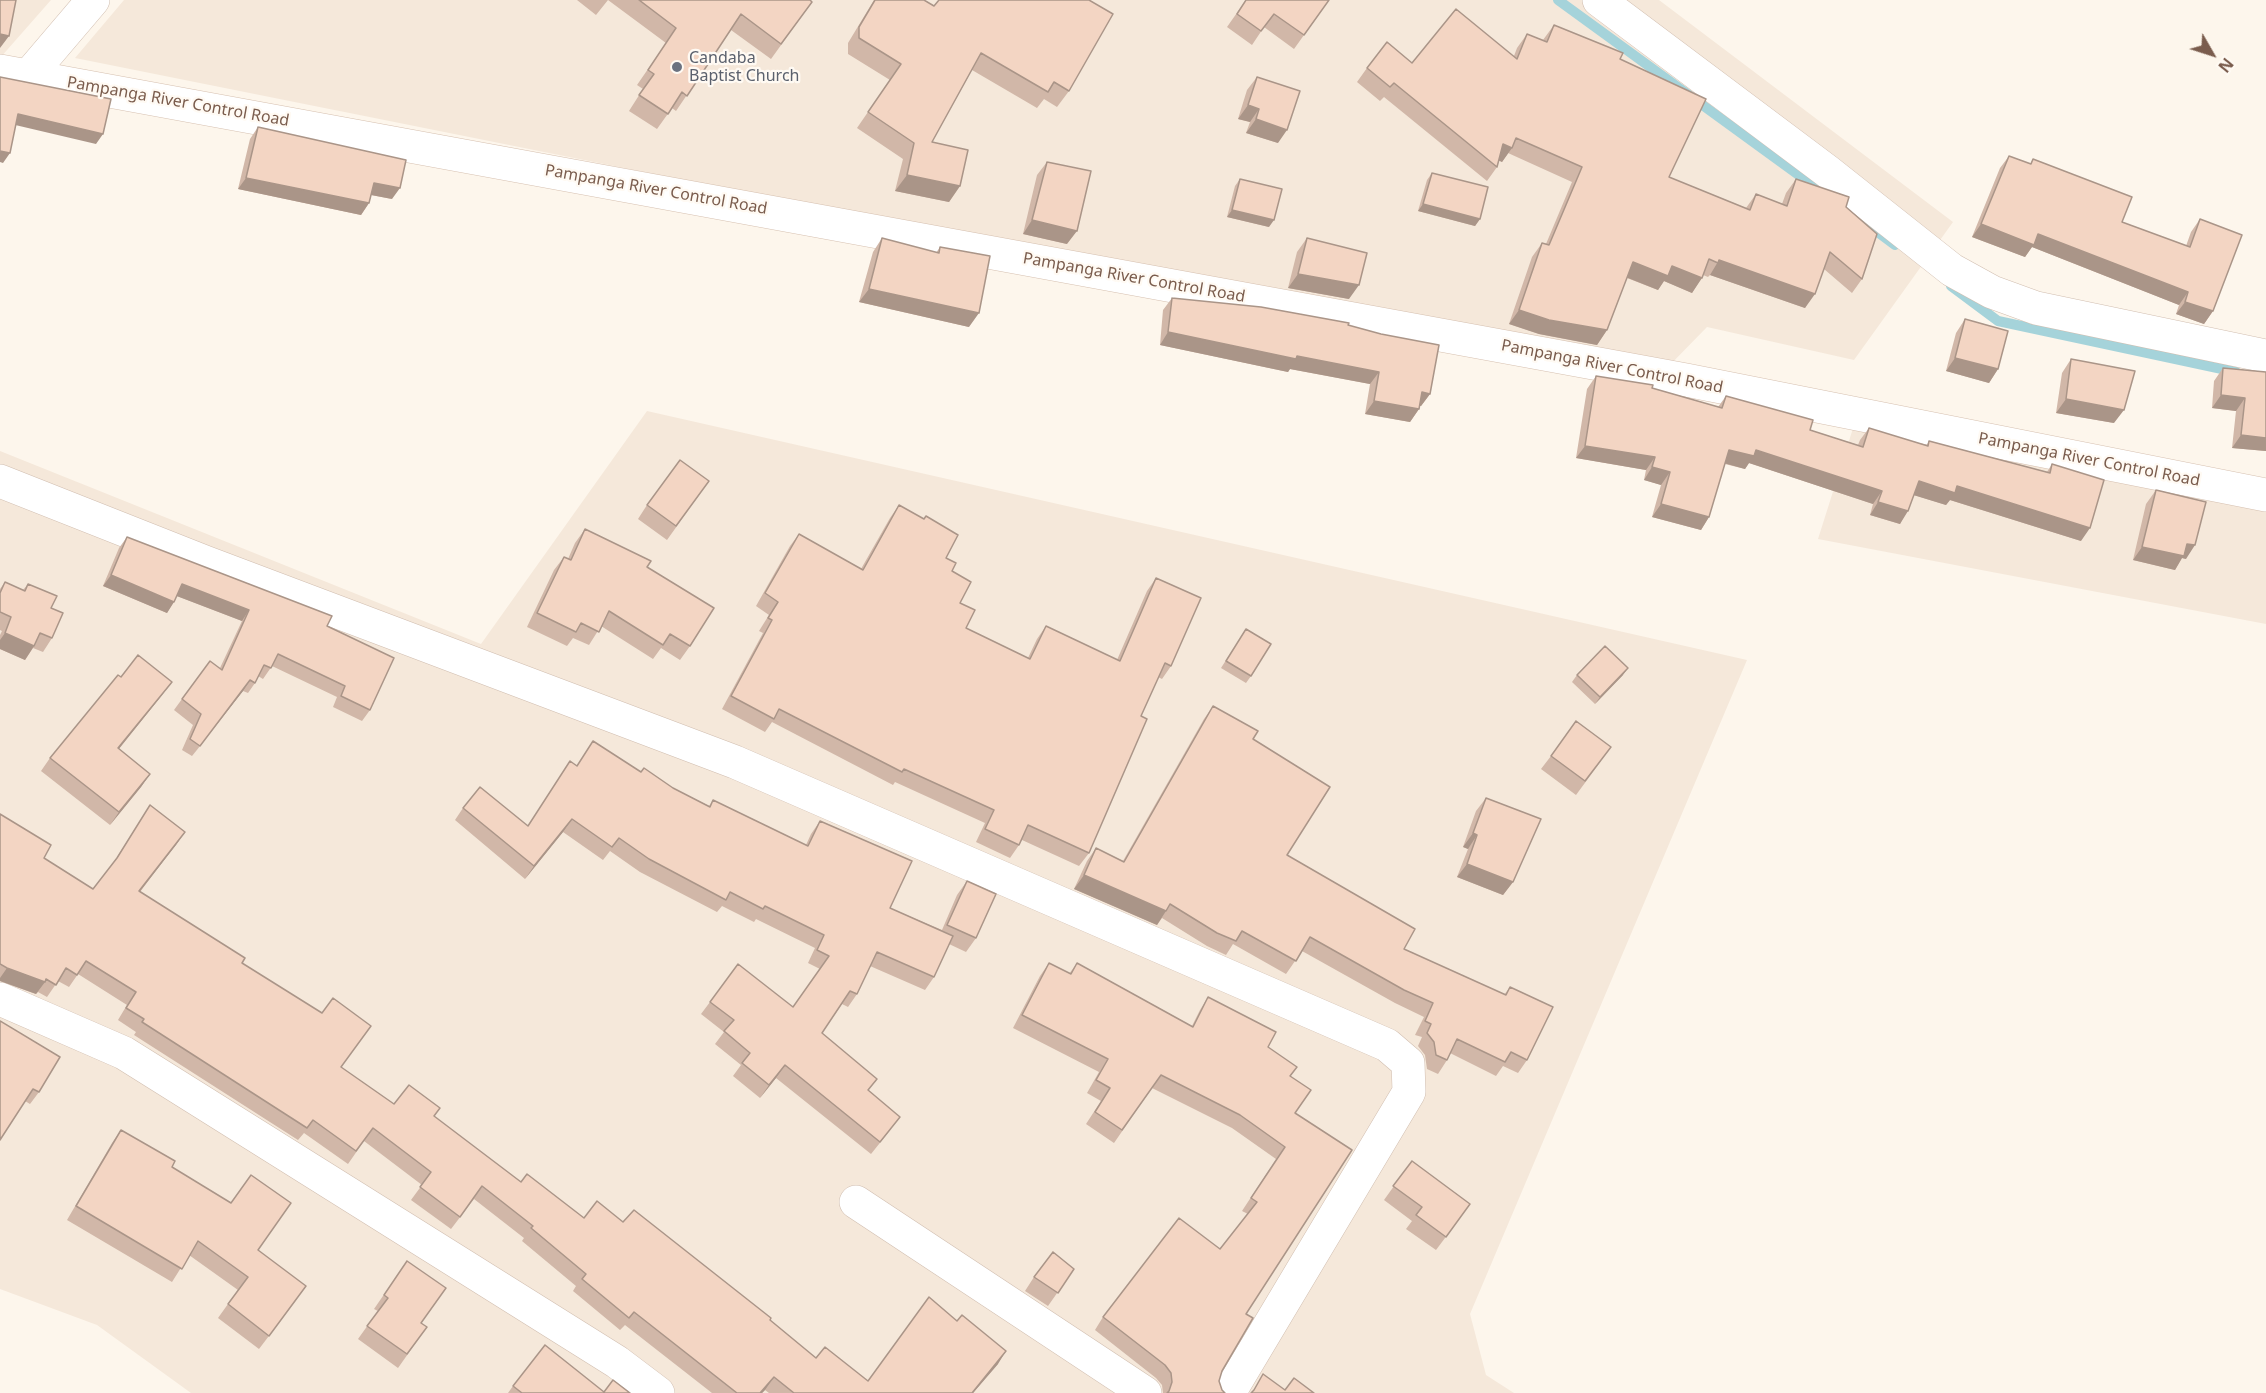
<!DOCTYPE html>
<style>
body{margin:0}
#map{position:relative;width:2266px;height:1393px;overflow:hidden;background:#fdf6ec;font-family:"Noto Sans",sans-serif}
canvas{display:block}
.north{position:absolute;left:2182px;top:24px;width:60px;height:60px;-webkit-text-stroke:4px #fffaf3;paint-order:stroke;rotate:129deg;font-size:16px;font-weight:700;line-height:24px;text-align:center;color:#7a5c4d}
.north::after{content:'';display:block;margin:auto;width:21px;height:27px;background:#7a5c4d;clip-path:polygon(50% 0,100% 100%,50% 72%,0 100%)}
</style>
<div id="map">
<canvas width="2266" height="1393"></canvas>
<div class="north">N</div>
</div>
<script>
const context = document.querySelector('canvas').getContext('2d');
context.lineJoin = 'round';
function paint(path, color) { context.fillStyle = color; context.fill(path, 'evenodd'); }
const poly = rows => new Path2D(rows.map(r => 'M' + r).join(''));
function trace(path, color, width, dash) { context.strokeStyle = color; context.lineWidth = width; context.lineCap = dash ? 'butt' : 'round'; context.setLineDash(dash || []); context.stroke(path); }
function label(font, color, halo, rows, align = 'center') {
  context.font = font + ' "Noto Sans",sans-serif'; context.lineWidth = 4.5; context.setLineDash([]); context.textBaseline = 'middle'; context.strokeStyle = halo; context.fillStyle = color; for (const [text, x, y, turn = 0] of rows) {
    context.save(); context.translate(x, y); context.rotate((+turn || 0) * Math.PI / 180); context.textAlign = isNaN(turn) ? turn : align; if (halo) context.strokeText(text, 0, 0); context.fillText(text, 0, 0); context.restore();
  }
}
paint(poly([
 [0,0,51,0,0,58],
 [124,0,1659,0,1953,222,1854,360,1707,327,1666,369,1108,265,75,58],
 [647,411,1747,660,1470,1314,1486,1375,1514,1393,191,1393,97,1325,0,1289,0,451,481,644],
 [1855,422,2266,500,2266,624,1818,539]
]), '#f5e8da');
trace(poly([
 [1558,0,1822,192],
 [1852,213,1895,245],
 [1951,286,1998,321,2236,372]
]), '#a5d3da', 10);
const street = poly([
 [1599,0,1827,171,1952,270,1992,292,2036,308,2266,356],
 [30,74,93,0],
 [0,481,205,562,735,762,1387,1045,1408,1063,1409,1092,1229,1393],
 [0,999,124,1053,617,1362,658,1393],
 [856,1202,1145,1393]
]);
const secondary = poly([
 [0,71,1686,380,2266,495]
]);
trace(street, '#d1beb0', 34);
trace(secondary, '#d6c0b0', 34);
trace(street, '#fff', 33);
trace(secondary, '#fff', 33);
paint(poly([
 [577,0,810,0,812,2,771,59,731,30,676,111,672,108,657,129,629,111,643,89,637,85,666,43,608,0,596,15],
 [874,0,924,0,1069,91,1057,107,1044,99,1037,108,972,70,932,142,960,186,949,202,895,191,903,159,857,128,890,80,848,54,848,43],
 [1246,0,1329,0,1294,49,1264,27,1252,45,1227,27],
 [1554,25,1620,59,1669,177,1746,208,1756,194,1782,204,1786,193,1796,179,1846,207,1862,279,1852,293,1824,269,1805,308,1710,275,1708,277,1703,275,1692,293,1664,281,1658,290,1627,278,1607,330,1597,345,1539,334,1509,324,1532,257,1542,243,1546,244,1572,182,1508,153,1502,162,1499,160,1497,167,1487,181,1384,97,1380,101,1357,82,1367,68,1514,56,1517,48,1527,34,1543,40],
 [1257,77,1278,143,1246,133,1250,122,1238,119,1247,90],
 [258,127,392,199,371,195,369,203,361,215,238,189,250,139],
 [2009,156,2030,164,2033,159,2122,222,2186,246,2191,232,2200,219,2213,311,2204,324,2176,314,2179,305,2032,247,2025,257,1972,237,2000,168],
 [1047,162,1067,244,1023,234,1037,175],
 [1432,173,1480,219,1475,226,1418,211,1427,180],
 [1240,179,1269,227,1227,217,1235,186],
 [882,238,936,253,940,247,969,327,859,302,873,252],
 [1307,238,1349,299,1288,288,1297,252],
 [1172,298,1348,325,1430,394,1421,406,1419,406,1419,409,1410,422,1365,414,1370,384,1290,369,1288,372,1160,345,1163,310],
 [1965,319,1998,369,1989,383,1946,371,1956,333],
 [2071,359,2114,423,2056,413,2062,373],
 [2223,368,2266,372,2266,451,2232,448,2236,411,2212,408,2214,381],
 [1596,376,1652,388,1718,407,1726,396,1810,430,1858,445,1860,440,1869,428,1926,446,1929,441,2047,472,2052,464,2081,541,1950,500,1946,505,1914,495,1900,524,1870,515,1873,504,1749,463,1745,469,1725,464,1709,517,1701,530,1652,517,1661,485,1644,480,1646,470,1576,458,1587,389],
 [709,481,667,540,638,519,647,505],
 [2156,490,2186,559,2182,558,2175,570,2133,560,2146,504],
 [899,505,946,558,952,571,966,628,1028,658,1037,639,1046,626,1117,660,1147,591,1156,578,1171,666,1162,679,1158,677,1141,716,1089,853,1079,866,1022,840,1019,845,1010,858,976,842,985,823,895,782,893,785,772,722,765,732,722,709,763,633,759,631,769,615,756,606,790,546,799,534,861,569,890,518],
 [585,529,647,567,690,646,680,660,661,648,653,659,601,626,589,645,573,638,567,646,527,627,554,570,564,557,568,559,575,543],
 [127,537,327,626,370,710,362,721,333,707,337,697,272,666,263,679,258,676,255,683,248,693,243,691,192,756,182,750,193,725,174,710,182,699,220,668,242,621,177,596,167,613,103,586,119,548],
 [5,582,23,590,28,584,51,608,52,638,43,652,33,648,25,660,0,649,0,635,2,631,0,630,0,589],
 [1246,629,1251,676,1246,683,1221,668],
 [1577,675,1623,675,1595,704,1572,682],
 [121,677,162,695,119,749,150,774,141,787,110,825,41,771,50,758],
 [1213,706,1253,739,1287,855,1404,949,1504,995,1510,987,1527,1060,1518,1073,1503,1066,1496,1076,1450,1053,1447,1060,1438,1074,1427,1069,1425,1055,1418,1046,1422,1037,1415,1035,1424,1017,1395,1003,1302,951,1286,974,1233,944,1226,955,1207,946,1162,918,1157,925,1074,889,1087,861,1096,848,1123,861,1204,719],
 [593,741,641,772,709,806,713,800,806,845,811,834,820,821,890,908,942,930,957,895,967,881,976,938,966,952,949,944,934,977,925,990,870,966,857,994,848,1007,842,1004,822,1033,869,1091,891,1129,871,1154,776,1078,760,1098,733,1076,741,1065,715,1044,724,1032,701,1014,710,1002,793,1007,820,969,808,963,815,948,756,919,754,922,722,906,717,912,640,872,610,851,603,860,563,832,525,879,455,820,463,808,528,826,570,761,577,766],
 [1551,756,1601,761,1576,795,1541,769],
 [1486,798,1513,882,1503,895,1457,877,1468,849,1463,847,1476,811],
 [150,805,185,832,140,892,242,963,341,1067,394,1104,434,1117,521,1182,584,1218,623,1222,770,1320,816,1358,868,1381,998,1364,973,1393,769,1393,765,1390,762,1393,712,1393,625,1325,620,1330,573,1291,576,1286,522,1241,524,1238,474,1199,451,1229,411,1200,422,1185,364,1141,348,1164,304,1133,298,1140,134,1035,136,1032,118,1020,127,1005,78,974,69,987,58,981,47,997,38,992,36,994,0,981,0,814,44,858,93,889,112,865],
 [1049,963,1069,974,1077,963,1192,1026,1200,1010,1208,997,1268,1047,1290,1076,1295,1113,1246,1314,1222,1371,1219,1381,1222,1390,1225,1393,1163,1393,1162,1385,1156,1378,1095,1330,1103,1317,1220,1249,1248,1214,1242,1211,1276,1159,1232,1128,1152,1088,1114,1143,1086,1124,1101,1101,1087,1093,1099,1072,1013,1028,1040,976],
 [0,1021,39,1092,30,1104,25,1101],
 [121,1130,172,1167,258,1250,297,1299,259,1349,218,1318,238,1290,189,1255,172,1282,67,1220,112,1143],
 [1412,1161,1460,1218,1436,1250,1406,1229,1412,1221,1384,1200],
 [407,1261,421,1323,427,1327,398,1368,358,1339,378,1311,374,1309],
 [1074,1269,1048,1306,1025,1291,1034,1277],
 [513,1386,604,1392,630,1393,508,1393]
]), '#d1b7a8');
paint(poly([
 [0,34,9,36,0,48],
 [1248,105,1259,109,1250,122,1238,119],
 [18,114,103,134,96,144,11,124],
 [1256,119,1287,130,1278,143,1246,133],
 [1503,144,1512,148,1502,162,1493,158],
 [0,151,10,153,3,163,0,162],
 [907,175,960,186,949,202,895,191],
 [246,178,369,203,361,215,238,189],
 [374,183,400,188,392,199,366,194],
 [1423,204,1480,219,1475,226,1418,211],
 [1232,210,1274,220,1269,227,1227,217],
 [1032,220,1077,231,1067,244,1023,234],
 [1981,224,2038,234,2188,292,2179,305,2032,247,2025,257,1972,237],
 [1719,260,1815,294,1805,308,1710,275],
 [1633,262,1672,266,1702,278,1692,293,1664,281,1658,290,1623,276],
 [1298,274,1359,285,1349,299,1288,288],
 [869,289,979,313,969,327,859,302],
 [2185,302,2213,311,2204,324,2176,314],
 [1519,310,1607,330,1597,345,1539,334,1509,324],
 [1168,332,1297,356,1379,372,1370,384,1290,369,1288,372,1160,345],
 [1955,358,1998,369,1989,383,1946,371],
 [1422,392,1430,394,1421,406,1413,404],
 [2221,395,2245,398,2236,411,2212,408],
 [2066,399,2124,410,2114,423,2056,413],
 [1374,401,1419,409,1410,422,1365,414],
 [2241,435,2266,438,2266,451,2232,448],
 [1585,446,1655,457,1646,470,1576,458],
 [1729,450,1756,450,1882,491,1873,504,1749,463,1745,469,1720,462],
 [1652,467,1670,472,1661,485,1644,480],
 [1919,481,1957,486,2090,528,2081,541,1950,500,1946,505,1910,494],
 [1878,502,1908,511,1900,524,1870,515],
 [1661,504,1709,517,1701,530,1652,517],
 [2187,544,2195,545,2186,559,2182,558,2175,570,2133,560,2142,547],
 [111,575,174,602,167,613,103,586],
 [182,584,249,610,242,621,174,595],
 [5,633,34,646,25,660,0,649,0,640],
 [1628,668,1623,675,1595,704,1600,697],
 [250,680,243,691,192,756,200,746],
 [172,682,162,695,109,761,118,748],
 [150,774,141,787,110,825,119,812],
 [572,819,563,832,525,879,534,866],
 [185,832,176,845,130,904,139,891],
 [1473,833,1477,835,1468,849,1463,847],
 [1467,864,1513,882,1503,895,1457,877],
 [1084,875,1166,911,1157,925,1074,889],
 [7,968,45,982,36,994,0,981,0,978],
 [785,1065,776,1078,760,1098,769,1085],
 [1006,1351,998,1364,973,1393,972,1393],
 [774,1377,765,1390,762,1393,760,1393]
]), '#aa9588');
const building = poly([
 [0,0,16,0,9,36,0,34,0,0],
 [639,0,810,0,812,2,781,44,741,14,687,96,682,92,668,114,639,95,654,74,648,70,676,28,639,0],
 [875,0,924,0,934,6,939,0,1089,0,1113,14,1069,91,1054,82,1048,92,981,53,932,142,968,150,960,186,907,175,914,143,868,112,901,64,859,38,859,27,875,0],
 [1246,0,1329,0,1304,35,1274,14,1261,31,1237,14,1246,0],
 [1456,9,1517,59,1527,34,1547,42,1554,25,1623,53,1620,59,1706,99,1669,177,1750,210,1756,194,1787,206,1796,179,1849,197,1846,207,1877,234,1862,279,1830,252,1815,294,1719,260,1718,263,1709,259,1702,278,1672,266,1668,276,1633,262,1607,330,1549,320,1519,310,1542,243,1549,245,1582,167,1516,138,1512,148,1503,144,1497,167,1394,83,1390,87,1367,68,1387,42,1412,63,1456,9],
 [0,77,111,99,103,134,18,114,10,153,0,151,0,77],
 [1257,77,1300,91,1287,130,1256,119,1259,109,1248,105,1257,77],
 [258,127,406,160,400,188,374,183,369,203,246,178,258,127],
 [2009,156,2031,164,2033,159,2132,197,2122,222,2190,247,2200,219,2242,235,2213,311,2185,302,2188,292,2038,234,2034,245,1981,224,2009,156],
 [1047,162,1091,171,1077,231,1032,220,1047,162],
 [1432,173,1488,187,1480,219,1423,204,1432,173],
 [1240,179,1282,189,1274,220,1232,210,1240,179],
 [882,238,939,253,940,247,990,256,979,313,869,289,882,238],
 [1307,238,1367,253,1359,285,1298,274,1307,238],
 [1172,298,1261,307,1349,323,1348,325,1381,334,1439,345,1430,394,1422,392,1419,409,1374,401,1379,372,1297,356,1296,359,1168,332,1172,298],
 [1965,319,2008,331,1998,369,1955,358,1965,319],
 [2071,359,2135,371,2124,410,2066,399,2071,359],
 [2223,368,2266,372,2266,438,2241,435,2245,398,2221,395,2223,368],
 [1596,376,1653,385,1652,388,1722,408,1726,396,1813,420,1810,430,1863,447,1869,428,1928,446,1929,441,2050,473,2052,464,2104,480,2090,528,1957,486,1955,493,1919,481,1908,511,1878,502,1882,491,1756,450,1754,456,1729,450,1709,517,1661,504,1670,472,1652,467,1655,457,1585,446,1596,376],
 [680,460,709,481,676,526,647,505,680,460],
 [2156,490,2206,502,2195,545,2187,544,2184,556,2142,547,2156,490],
 [899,505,924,519,926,516,958,535,946,558,956,563,952,571,971,582,960,603,975,610,966,628,1030,659,1046,626,1120,661,1156,578,1201,598,1171,666,1165,663,1141,716,1147,719,1089,853,1028,825,1019,845,985,829,994,810,904,769,902,772,779,709,774,719,731,696,772,620,768,618,778,602,765,593,799,534,863,570,899,505],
 [585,529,651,561,647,567,714,608,690,646,670,634,663,645,609,611,599,632,581,623,576,632,537,613,564,557,571,560,585,529],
 [127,537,332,616,327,626,394,658,370,710,341,696,345,686,278,654,271,668,264,665,255,683,250,680,200,746,190,739,201,714,182,699,210,661,222,670,249,610,182,584,174,602,111,575,127,537],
 [5,582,25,591,28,584,57,596,51,608,63,613,52,638,40,633,34,646,5,633,11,617,0,612,0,593,5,582],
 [1246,629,1271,644,1251,676,1226,661,1246,629],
 [1605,646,1628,668,1600,697,1577,675,1605,646],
 [138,655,172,682,118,748,150,774,119,812,50,758,118,675,121,677,138,655],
 [1213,706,1258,731,1253,739,1330,787,1287,855,1415,929,1404,949,1506,995,1510,987,1553,1007,1527,1060,1511,1052,1505,1062,1457,1039,1447,1060,1436,1055,1434,1042,1427,1033,1431,1024,1425,1021,1433,1003,1404,990,1310,937,1296,961,1242,931,1236,941,1217,933,1170,904,1166,911,1084,875,1096,848,1124,862,1213,706],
 [1576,721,1611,747,1585,781,1551,756,1576,721],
 [593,741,641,772,644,768,673,788,710,807,713,800,808,846,820,821,912,861,890,908,953,936,934,977,877,952,857,994,850,991,822,1033,877,1079,868,1090,900,1117,880,1142,785,1065,769,1085,742,1063,750,1053,724,1031,734,1020,710,1002,738,964,793,1007,829,956,817,950,824,935,765,906,763,909,730,892,726,900,649,859,619,838,612,847,572,819,534,866,463,808,480,787,528,826,570,761,577,766,593,741],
 [1486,798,1541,819,1513,882,1467,864,1477,835,1473,833,1486,798],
 [150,805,185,832,139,891,245,958,242,963,322,1013,333,998,371,1026,341,1067,394,1104,409,1085,440,1108,434,1116,521,1182,527,1174,584,1218,597,1201,623,1222,634,1210,771,1318,770,1320,816,1358,825,1347,868,1381,929,1297,957,1321,962,1315,1006,1351,972,1393,794,1393,774,1377,760,1393,737,1393,634,1312,629,1318,582,1279,586,1274,531,1228,533,1226,482,1186,460,1217,420,1187,431,1172,373,1128,356,1151,313,1120,307,1128,142,1022,144,1019,126,1008,136,992,86,961,77,975,66,968,56,985,46,979,45,982,7,968,0,964,0,814,51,845,44,858,93,889,117,858,150,805],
 [967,881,996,894,976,938,947,925,967,881],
 [1049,963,1071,974,1077,963,1193,1027,1208,997,1276,1032,1268,1047,1297,1067,1290,1076,1311,1090,1295,1113,1352,1150,1246,1314,1253,1318,1222,1371,1219,1381,1222,1390,1225,1393,1167,1393,1169,1391,1172,1382,1171,1373,1165,1365,1103,1317,1179,1218,1220,1249,1257,1202,1251,1198,1285,1147,1240,1115,1161,1075,1122,1130,1095,1112,1110,1088,1096,1080,1108,1059,1022,1015,1049,963],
 [0,1021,60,1057,39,1092,33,1089,0,1140,0,1021],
 [121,1130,175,1161,172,1167,231,1203,251,1175,291,1203,258,1250,306,1286,269,1336,228,1304,248,1277,198,1241,182,1269,76,1206,121,1130],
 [1412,1161,1470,1204,1446,1237,1416,1215,1422,1207,1393,1186,1412,1161],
 [1053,1252,1074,1269,1058,1293,1034,1277,1053,1252],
 [407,1261,446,1288,421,1323,427,1327,407,1354,367,1326,388,1298,384,1295,407,1261],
 [545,1345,604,1392,613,1380,630,1393,522,1393,513,1386,545,1345],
 [1263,1374,1285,1390,1294,1378,1314,1393,1251,1393,1254,1390,1263,1374]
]);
paint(building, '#f3d5c3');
trace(building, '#aa9588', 1.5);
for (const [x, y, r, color] of [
 [677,67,6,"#6b7280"]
]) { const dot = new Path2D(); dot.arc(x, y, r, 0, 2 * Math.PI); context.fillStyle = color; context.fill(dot); trace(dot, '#fffaf3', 2); }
label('16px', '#5b616d', '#fffaf3', [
 ["Candaba",689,58],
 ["Baptist Church",689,76]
], 'left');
label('16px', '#7a5c4d', '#fffaf3', [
 ["Pampanga River Control Road",178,102,10],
 ["Pampanga River Control Road",656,190,10],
 ["Pampanga River Control Road",1134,278,10],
 ["Pampanga River Control Road",1612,367,11],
 ["Pampanga River Control Road",2089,460,11]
]);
</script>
